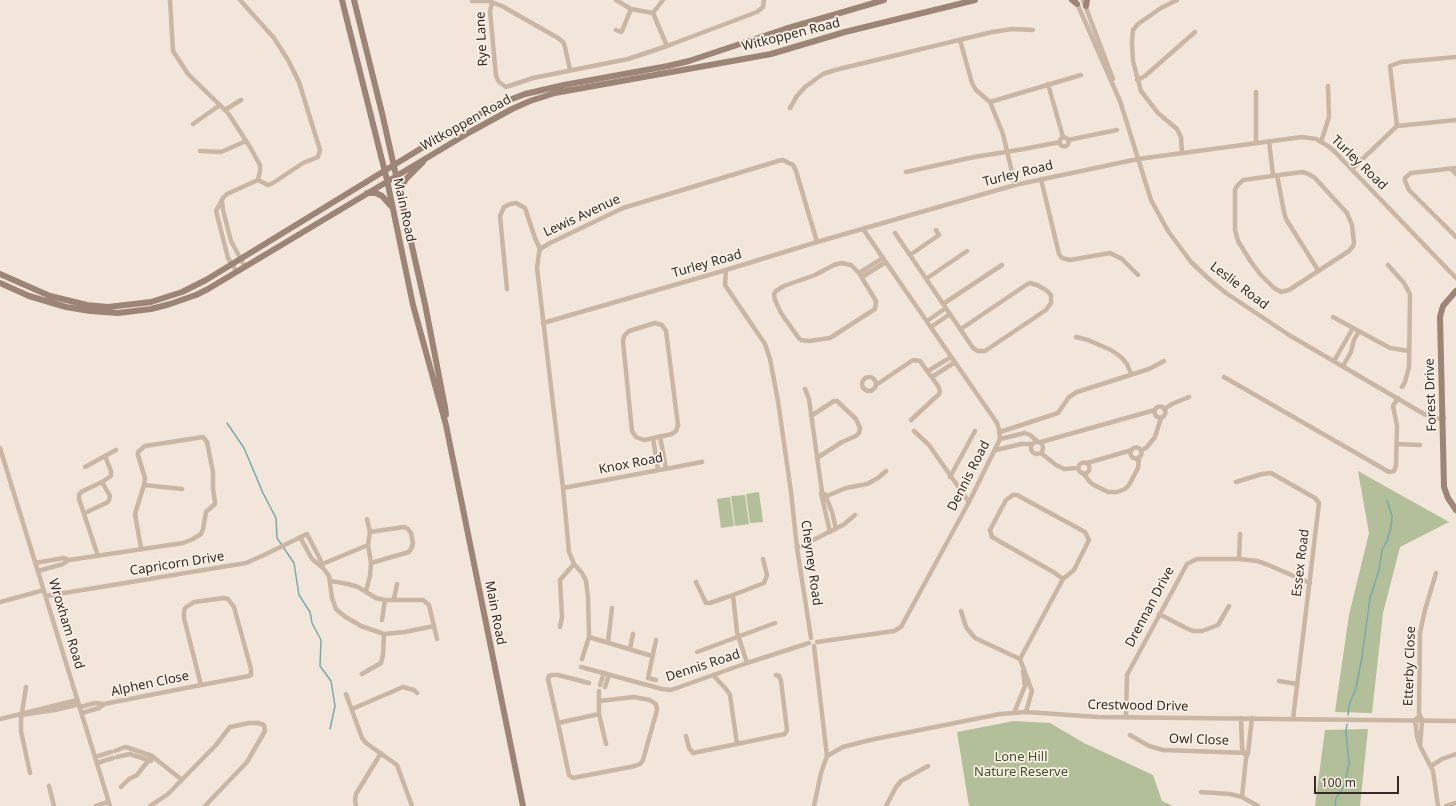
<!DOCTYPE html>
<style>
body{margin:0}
#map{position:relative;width:1456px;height:806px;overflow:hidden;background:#f1e6d9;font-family:"Noto Sans",sans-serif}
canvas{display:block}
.scale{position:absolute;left:1314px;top:776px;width:85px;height:18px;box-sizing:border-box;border:2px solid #342b26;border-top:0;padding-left:5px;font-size:12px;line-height:14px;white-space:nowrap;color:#342b26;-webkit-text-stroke:3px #f9f0e5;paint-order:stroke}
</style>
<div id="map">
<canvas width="1456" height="806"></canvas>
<div class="scale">100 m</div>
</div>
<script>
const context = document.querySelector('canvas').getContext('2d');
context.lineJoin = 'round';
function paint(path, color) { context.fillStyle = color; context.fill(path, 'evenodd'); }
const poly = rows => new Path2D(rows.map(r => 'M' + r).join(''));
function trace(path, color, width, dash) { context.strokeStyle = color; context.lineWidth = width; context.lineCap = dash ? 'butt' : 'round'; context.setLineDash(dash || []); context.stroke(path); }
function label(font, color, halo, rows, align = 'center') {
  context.font = font + ' "Noto Sans",sans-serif'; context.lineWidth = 3.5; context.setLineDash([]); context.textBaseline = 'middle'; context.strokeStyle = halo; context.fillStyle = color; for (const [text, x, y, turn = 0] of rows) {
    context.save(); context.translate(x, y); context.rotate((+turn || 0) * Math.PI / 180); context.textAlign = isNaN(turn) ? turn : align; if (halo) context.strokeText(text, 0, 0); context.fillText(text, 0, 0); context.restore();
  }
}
paint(poly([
 [1358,471,1449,522,1400,547,1383,613,1372,713,1335,712,1349,615,1369,533],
 [759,492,763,522,750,523,746,494],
 [745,495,749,524,735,526,731,496],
 [730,497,734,526,721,528,717,499],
 [1014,721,1050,723,1084,743,1153,775,1162,801,1173,806,969,806,957,732],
 [1368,729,1360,806,1315,806,1325,730]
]), '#b2bf99');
trace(poly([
 [227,423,244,448,263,493,276,518,277,538,294,563,299,595,310,612,312,623,321,640,320,666,331,681,335,706,330,729],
 [1348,715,1349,705,1356,688,1362,657,1370,598,1379,570,1382,550,1387,541,1391,527,1392,516,1387,500],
 [1335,806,1336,798,1342,790,1345,783,1349,764,1346,732,1347,724]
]), '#78aaae', 1.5);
trace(poly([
 [170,0,173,51,188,74,228,113,250,147,260,165,260,171,258,180,227,194,223,198,216,211,228,258,237,272],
 [240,0,274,38,288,60,299,82,320,150,318,157,303,163,273,183,268,185,258,180],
 [616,0,631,9,653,13],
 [1083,0,1113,79],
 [1177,0,1161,8,1138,24,1133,30,1132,43,1133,61,1141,91,1158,113,1177,129,1181,137,1182,153],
 [472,1,488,1,502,6,558,38,563,42,565,47,570,70],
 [1076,1,1120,101,1151,200,1168,231,1191,262,1210,280,1226,293,1289,335,1424,414,1439,419,1444,418],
 [492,3,490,11,496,76,499,82,506,87,533,78,628,59,667,46,757,12,763,7,764,0],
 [653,13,667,46],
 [653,13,663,0],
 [616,30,621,32,622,31,631,9],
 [960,40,972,83,976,90,990,102],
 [1137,80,1145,76,1195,32],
 [1048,84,1063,137],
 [1256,92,1256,143],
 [790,108,797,96,805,87,823,74,835,70,992,32,1012,29,1033,30],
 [225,110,241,100],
 [193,124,220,105],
 [1397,126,1456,120],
 '1059.5 142a4.5 4.5 0 1 1 9 0a4.5 4.5 0 1 1-9 0Z',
 [1068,140,1117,130],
 [1269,141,1273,175],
 [1321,142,1329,117,1328,86],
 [200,151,221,152,246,141],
 [1456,168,1411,173,1405,178,1405,181,1409,190,1456,237],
 [1352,169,1397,126,1390,66,1401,62,1456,57],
 [1451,169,1456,174],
 [906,172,974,157,1024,149,1060,142],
 [1302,172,1306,173,1314,177,1347,213,1352,225,1354,243,1353,246,1349,251,1289,290,1281,292,1274,288,1260,274,1251,262,1238,241,1235,230,1235,190,1237,186,1243,180,1302,172],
 [1277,175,1284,212,1286,219,1318,270],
 [1041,179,1059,254,1062,258,1070,260,1110,253,1122,259,1138,275],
 [1015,185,1003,134,990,102,1081,75],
 [222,201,223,210,231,241,245,267],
 [895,233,973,348,978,351,985,351,1046,310,1051,303,1051,295,1046,290,1037,285,1030,283,1026,285,961,329],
 [910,255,939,235,936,230],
 [841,263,851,265,859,273,876,301,875,309,830,338,809,341,801,340,798,337,781,313,775,300,774,294,776,291,784,286,815,275,834,265,841,263],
 [1388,265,1404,283,1410,294,1409,367,1405,382,1402,387],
 [726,270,725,285,765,344,770,359,778,401,791,492,797,548,811,638],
 [859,273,883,258],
 [862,277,886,262],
 [926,279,967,251],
 [507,289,500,216,504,207,510,204,516,203,525,208,535,238,540,249],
 [943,304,1002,265],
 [1333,317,1390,348,1409,351],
 [927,321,946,308],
 [543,323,726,270,817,242,1015,185,1138,159,1302,137,1316,139,1328,146,1335,152,1456,278],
 [655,323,662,325,666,331,678,425,676,431,672,434,644,440,636,437,632,431,623,342,624,336,629,331,655,323],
 [931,327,950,314],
 [1076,337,1088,340,1111,350,1121,357,1127,364,1131,374],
 [1334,361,1353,328],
 [1343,366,1351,352,1354,340,1359,331],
 [928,371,951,357],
 [932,377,955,362],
 [1224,377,1389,472,1394,471,1396,465,1397,426,1393,406,1398,398],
 '862 384a7 7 0 1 1 14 0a7 7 0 1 1-14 0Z',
 [876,385,913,360,920,361,938,386,940,391,939,394,911,420],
 [805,389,809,399,822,492,821,493,830,532],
 '1154.5 412a5.5 5.5 0 1 1 11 0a5.5 5.5 0 1 1-11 0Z',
 [1164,409,1172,404,1189,397],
 [811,416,834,401,837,401,856,419,860,428,859,433,856,436,842,442,817,458],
 [914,431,929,445,969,502],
 [1000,432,1058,413,1069,397,1077,392,1149,369,1164,361],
 [660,436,666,469],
 [653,438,658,470],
 [1000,439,1025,433,1030,435,1037,441],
 '1031 448a6 6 0 1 1 12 0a6 6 0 1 1-12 0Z',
 [1041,442,1155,410],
 [1397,444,1420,445],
 '1130.5 453a5.5 5.5 0 1 1 11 0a5.5 5.5 0 1 1-11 0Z',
 [0,448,110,806],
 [996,450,1021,444,1032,444],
 [1141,451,1147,447,1155,437,1161,418],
 [1041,453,1056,465,1064,469,1078,468],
 '1078.5 468a5.5 5.5 0 1 1 11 0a5.5 5.5 0 1 1-11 0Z',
 [1087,463,1132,450],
 [85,467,116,450],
 [1083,473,1090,482,1094,485,1108,492,1117,492,1125,489,1129,485,1138,468,1139,457],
 [950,477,975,431],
 [1236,482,1262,474,1271,473,1315,498,1319,503,1293,719],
 [144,485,182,489],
 [563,488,702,462],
 [825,494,832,512,836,529],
 [822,498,846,488,867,484,878,478,886,471],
 [85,513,108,502,109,500,110,496,102,482],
 [370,532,368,545,371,563],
 [300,537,312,559,323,568,329,576,332,598,336,609,344,616,361,626,384,634,383,655,381,663,362,674],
 [797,548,843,525,855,515],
 [98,556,79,499,79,495,81,492,102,482,111,476,111,471,105,456],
 [1239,559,1240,534],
 [35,563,64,558,69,560],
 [320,565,368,545],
 [38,571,63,564,69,560,183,543,193,539,201,534,203,529,206,512,215,504,215,502,213,489,213,472,207,442,203,437,145,446,138,452,138,455,145,478,144,485,135,514,141,548],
 [331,581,348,584,358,587,376,598,385,600],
 [696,582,706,603,710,603,733,595],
 [366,591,370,576,371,563,409,552,412,547,413,543,411,533,408,529,404,527,370,532,367,519],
 [46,596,246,563,264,555,307,534,320,559,323,568],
 [394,599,397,584],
 [0,602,44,590],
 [961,611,966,627,975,638,1020,659,1063,579,1074,570,1089,540,1085,532,1017,495,1013,495,1006,500,990,530,992,537,1055,573,1063,579],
 [1159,614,1188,629,1193,631,1202,631,1218,625,1229,606],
 [382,620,385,600,423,600,429,605,434,626],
 [560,627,562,617,560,580,574,564],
 [384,634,405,632,434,626,437,639],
 [656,640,648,678,656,680],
 [608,642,612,608],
 [817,642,894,631,901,627,969,502,1000,439,999,429,997,423,863,229],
 [630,649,633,634],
 [697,652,775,623],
 [652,656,589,637,588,597,586,581,582,573,574,564,569,552,563,488,537,268,539,253,540,249,550,243,623,208,778,161,783,160,793,165,796,171,817,242],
 [582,659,589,637],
 [1020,659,1032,691,1026,712],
 [747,663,737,632,733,595,764,583,767,575,763,559],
 [581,667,662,689,671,690,747,663,809,643],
 [713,675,726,689,730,695,737,744],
 [1279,681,1297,684],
 [600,685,604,673],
 [26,687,21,719,21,731,30,773],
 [605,687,609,675],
 [599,691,599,714,606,744],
 [346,694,362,738,366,743,397,765,412,806],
 [80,707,95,703,104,704],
 [352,709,403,687,414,690,417,693],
 [82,713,99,708,104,704,201,685,249,676,251,675,251,669,234,607,228,599,224,598,194,602,185,608,184,612,184,618,201,685],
 [1014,713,1025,686,1023,671],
 [599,714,558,723,569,775,573,778,635,766,640,764,643,760,657,710,656,704,650,700,634,697,599,701],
 [20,715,55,710,79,704],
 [1126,717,1127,675,1187,564,1197,559,1239,559,1257,561,1266,564,1310,583],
 [1241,718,1242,747,1244,754],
 [1252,718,1248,753,1246,758,1242,797,1258,806],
 [1417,718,1415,720,1417,736,1420,746,1433,771,1438,806],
 [0,719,77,700],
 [558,723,548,679,549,676,552,675,558,675,589,683],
 [1130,735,1149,746,1163,750,1248,753],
 [686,736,689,748,693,753,785,734,787,730,781,681,779,676,776,675],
 [1420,746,1422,720,1419,713,1420,633,1425,610,1436,573],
 [115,751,125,747,129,748,152,756,182,780],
 [827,756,843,747,870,740,1000,714,1026,712,1098,717,1456,721],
 [95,757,111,752],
 [117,757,130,754,151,761],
 [97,763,113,758],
 [1431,766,1442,759,1456,754],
 [49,786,54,806],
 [121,787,129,779,137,775,152,756],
 [1201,792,1230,794,1242,797],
 [96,806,108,802],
 [150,806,168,794,216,745,230,727,249,723,258,723,264,725,265,731,247,762,205,806],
 [356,806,355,800,356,794,381,753],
 [814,806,821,773,827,756,814,646],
 [886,806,896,787,901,781,928,766],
 [1446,806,1456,803]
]), '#c9b6a5', 4.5);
trace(poly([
 [342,0,387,180,413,305,446,425,523,806],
 [354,0,382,113,425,304,445,407,446,415],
 [1072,0,1077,4],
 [1086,6,1087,0],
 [367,193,376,193,382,196,391,206],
 [401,193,403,184,406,179,423,162],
 [0,274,50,296,87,305,108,307,151,302,182,292,206,280,443,135,492,107,512,99,525,94,564,85,668,66,689,61,785,29,884,0],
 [0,283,29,296,66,307,90,311,118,313,151,309,170,304,196,295,208,289,470,132,512,109,530,101,555,93,771,54,845,32,975,0],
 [1456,291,1443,306,1440,317,1444,487,1448,498,1456,510]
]), '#9c8577', 6);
label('13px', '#342b26', '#f9f0e5', [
 ["Witkoppen Road",791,35,-14],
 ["Rye Lane",482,39,-93],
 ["Witkoppen Road",466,123,-29],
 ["Turley Road",1359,163,44],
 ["Turley Road",1018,174,-14],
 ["Main Road",404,210,78],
 ["Lewis Avenue",582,216,-25],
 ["Turley Road",707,264,-16],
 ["Leslie Road",1239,286,37],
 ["Forest Drive",1431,395,-92],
 ["Knox Road",631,464,-11],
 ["Dennis Road",969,476,-63],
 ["Cheyney Road",811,563,82],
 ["Essex Road",1301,563,-83],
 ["Capricorn Drive",177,564,-9],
 ["Drennan Drive",1150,607,-62],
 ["Main Road",495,613,79],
 ["Wroxham Road",66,624,73],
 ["Dennis Road",703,666,-18],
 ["Etterby Close",1410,666,-88],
 ["Alphen Close",150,684,-12],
 ["Crestwood Drive",1138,706,1],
 ["Owl Close",1199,740,2]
]);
label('13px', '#43522a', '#f9f0e5', [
 ["Lone Hill",1021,757],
 ["Nature Reserve",1021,772]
]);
</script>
